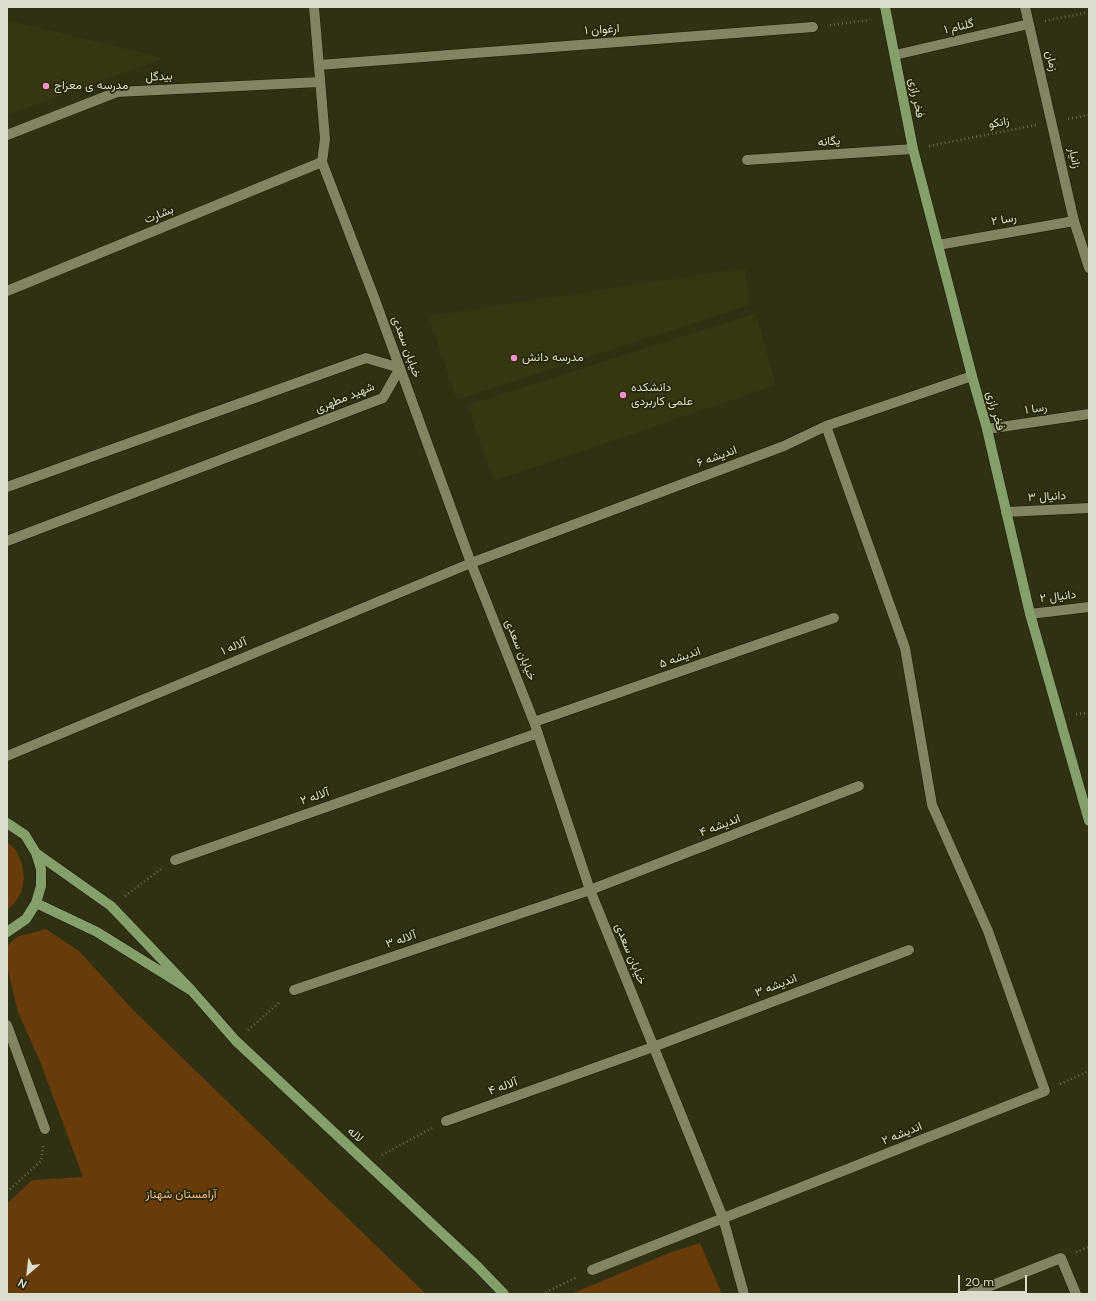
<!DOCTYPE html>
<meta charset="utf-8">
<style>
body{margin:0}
#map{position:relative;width:1096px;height:1301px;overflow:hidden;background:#303113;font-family:"DM Sans",sans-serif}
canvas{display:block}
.frame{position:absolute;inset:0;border:8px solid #dcdecc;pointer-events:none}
.north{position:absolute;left:8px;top:1253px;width:40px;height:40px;-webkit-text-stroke:3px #262708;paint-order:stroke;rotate:208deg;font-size:11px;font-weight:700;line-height:16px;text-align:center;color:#dcdecc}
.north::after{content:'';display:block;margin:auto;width:14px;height:18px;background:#dcdecc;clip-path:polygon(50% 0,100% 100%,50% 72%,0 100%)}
.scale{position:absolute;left:958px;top:1275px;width:69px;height:18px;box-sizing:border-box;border:2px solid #dcdecc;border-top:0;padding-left:5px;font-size:12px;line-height:14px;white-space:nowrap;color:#dcdecc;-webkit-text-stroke:3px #262708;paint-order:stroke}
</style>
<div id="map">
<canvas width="1096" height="1301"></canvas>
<div class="frame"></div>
<div class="north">N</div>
<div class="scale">20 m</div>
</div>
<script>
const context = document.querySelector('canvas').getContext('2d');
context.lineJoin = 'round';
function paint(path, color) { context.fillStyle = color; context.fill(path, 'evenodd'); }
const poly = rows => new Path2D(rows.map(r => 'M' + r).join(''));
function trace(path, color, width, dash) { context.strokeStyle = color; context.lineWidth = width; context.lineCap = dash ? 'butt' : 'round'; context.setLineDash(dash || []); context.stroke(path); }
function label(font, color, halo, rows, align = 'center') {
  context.font = font + ' "DM Sans",Vazirmatn,sans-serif'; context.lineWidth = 3.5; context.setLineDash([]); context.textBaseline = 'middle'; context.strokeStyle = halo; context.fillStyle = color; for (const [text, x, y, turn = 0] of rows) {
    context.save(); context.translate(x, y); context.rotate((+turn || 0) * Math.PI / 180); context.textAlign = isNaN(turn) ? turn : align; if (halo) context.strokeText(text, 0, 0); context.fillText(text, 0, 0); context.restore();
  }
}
paint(poly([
 [7,20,164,58,7,115],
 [745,268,749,305,457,400,428,316],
 [756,313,776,385,494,481,467,405]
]), '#363610');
paint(poly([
 [7,842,16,850,22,864,24,878,21,893,13,905,7,910],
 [46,929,79,951,134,1011,426,1294,7,1294,7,1204,32,1180,83,1177,41,1064,18,1012,7,966,7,946,17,937],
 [700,1243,722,1294,571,1294,669,1253]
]), '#683b0b');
const minor = poly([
 [314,7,325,139,322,162,374,297,471,563,534,722,590,890,723,1218,744,1294],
 [1025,7,1074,221,1089,268],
 [895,55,1029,24],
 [319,65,813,27],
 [7,135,117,92,320,82],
 [747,160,913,149],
 [938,245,1074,221],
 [7,291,322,162],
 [987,429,1089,414],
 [7,487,366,358,400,368,383,398,7,541],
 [1006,512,1089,508],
 [1030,614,1089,607],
 [534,722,834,618],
 [7,756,471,563,784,446,826,426,972,376],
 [175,860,538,733],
 [294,990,590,890,859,786],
 [7,1025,45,1129],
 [446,1121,653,1047,909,950],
 [592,1270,1045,1091,988,931,932,805,905,648,826,426],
 [970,1294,1061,1258,1076,1294]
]);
const major = poly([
 [885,7,913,149,972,376,987,429,1030,614,1089,821],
 [7,823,25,835,36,853,41,869,41,886,36,903,26,919,7,932],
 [36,903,97,932,192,991,111,906,36,853],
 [192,991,236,1041,478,1267,504,1294]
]);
trace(minor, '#181800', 11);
trace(major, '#181800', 11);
trace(poly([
 [1045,21,1089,12],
 [830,25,870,20],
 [1068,119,1089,115],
 [929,146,1036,125],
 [1076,714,1089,713],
 [125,896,161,869],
 [248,1030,281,1001],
 [1060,1084,1089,1071],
 [382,1155,432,1128],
 [7,1192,41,1161,43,1145],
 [1076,1252,1089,1247],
 [542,1294,577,1277]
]), '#6a6c52', 2.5, [1, 3]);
trace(minor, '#828463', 10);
trace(major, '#849f6a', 10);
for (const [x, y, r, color] of [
 [46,86,4,"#f890cb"],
 [514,358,4,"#f890cb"],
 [623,395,4,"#f890cb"]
]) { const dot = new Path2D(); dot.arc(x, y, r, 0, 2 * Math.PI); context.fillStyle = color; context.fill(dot); trace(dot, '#262708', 1.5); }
label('12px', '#dcdecc', '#262708', [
 ["گلنام ۱",959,27,-13],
 ["ارغوان ۱",602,30,-4],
 ["زمان",1051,61,76],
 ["بیدگل",159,77,-3],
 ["فخر رازی",916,98,79],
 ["زانکو",999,123,-11],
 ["یگانه",829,142,-4],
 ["زانیار",1074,158,78],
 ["بشارت",159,215,-22],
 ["رسا ۲",1004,220,-10],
 ["خیابان سعدی",406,347,70],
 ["شهید مطهری",345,398,-22],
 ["رسا ۱",1036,409,-8],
 ["فخر رازی",995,411,74],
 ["اندیشه ۶",717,457,-20],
 ["دانیال ۳",1047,497,-3],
 ["دانیال ۲",1058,597,-7],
 ["آلاله ۱",234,647,-23],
 ["خیابان سعدی",520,650,68],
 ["اندیشه ۵",680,658,-19],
 ["آلاله ۲",315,797,-19],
 ["اندیشه ۴",720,826,-21],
 ["آلاله ۳",401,940,-19],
 ["خیابان سعدی",630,954,68],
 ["اندیشه ۳",776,986,-21],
 ["آلاله ۴",503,1087,-20],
 ["اندیشه ۲",902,1134,-22],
 ["لاله",355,1135,43]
]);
label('12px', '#dcdecc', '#262708', [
 ["مدرسه ی معراج",54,86],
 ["مدرسه دانش",522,358],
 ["دانشکده",631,388],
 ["علمی کاربردی",631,402]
], 'left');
label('12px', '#f6bc8c', '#262708', [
 ["آرامستان شهناز",181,1195]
]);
</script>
